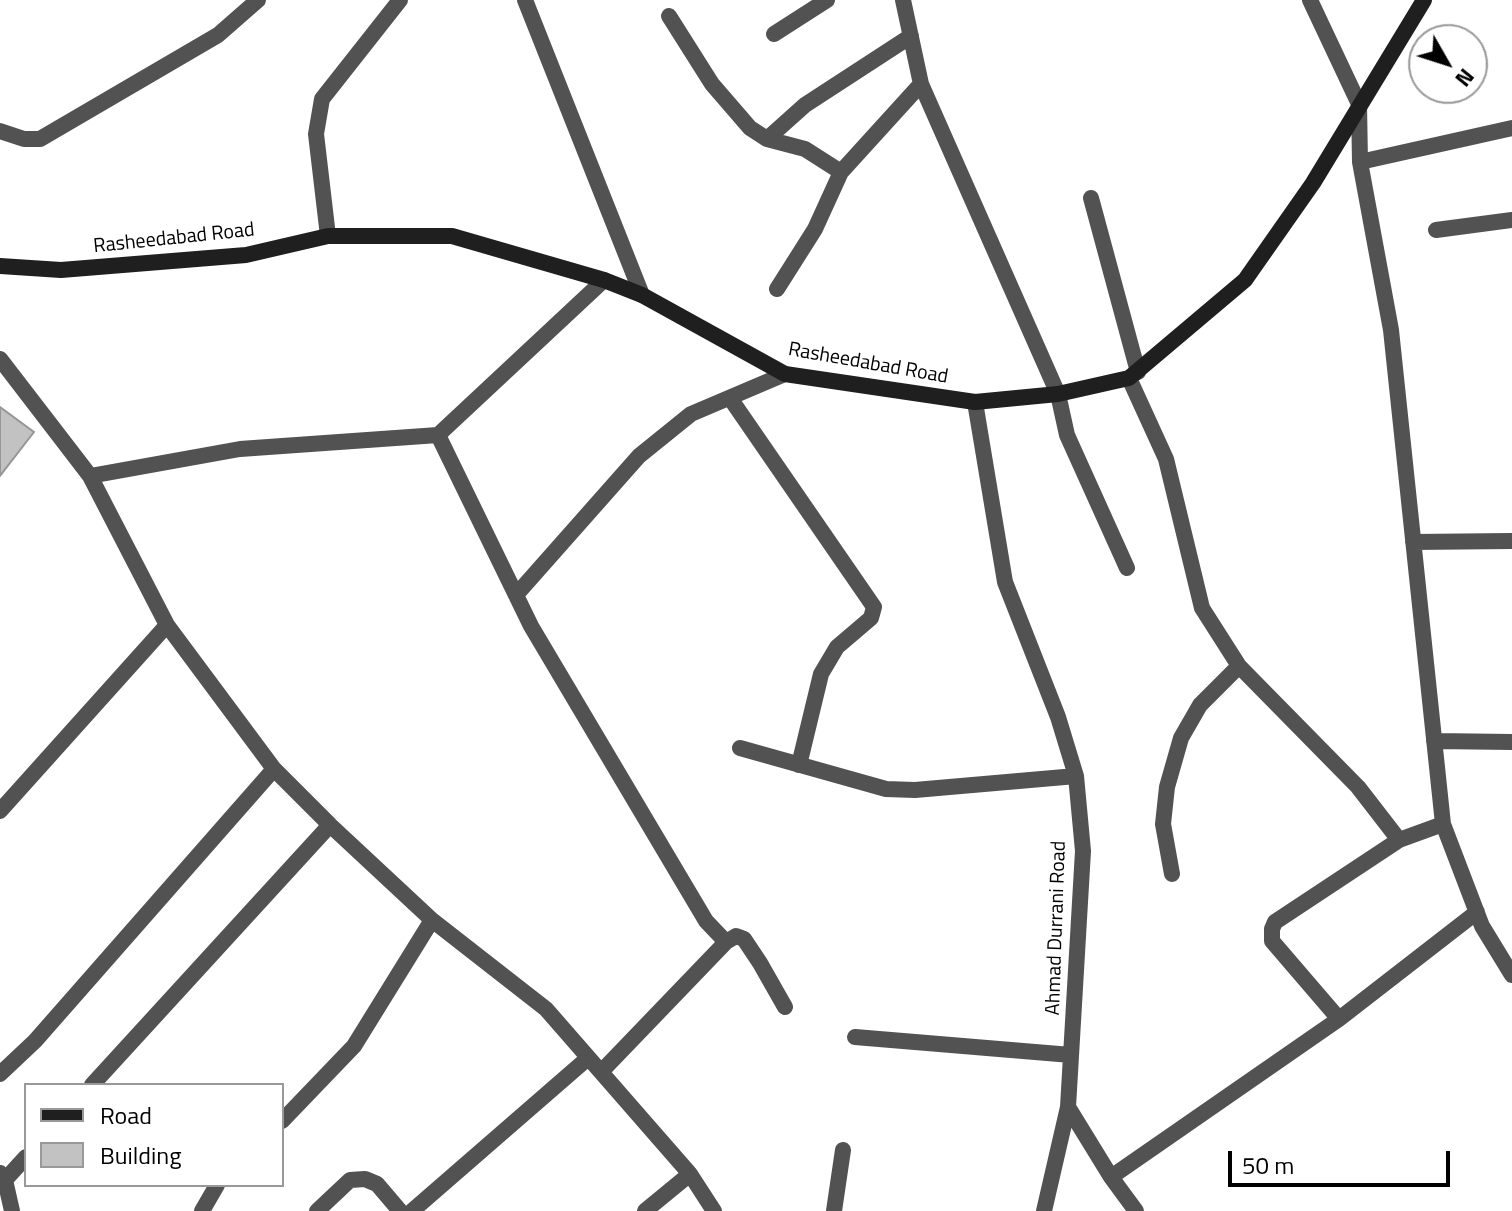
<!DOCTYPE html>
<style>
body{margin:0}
#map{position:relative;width:1512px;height:1211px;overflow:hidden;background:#fff;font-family:"Titillium Web",sans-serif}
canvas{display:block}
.legend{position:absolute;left:24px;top:1083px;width:260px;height:104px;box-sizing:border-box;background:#fff;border:2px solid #999;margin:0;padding:10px 14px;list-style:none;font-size:24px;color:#000}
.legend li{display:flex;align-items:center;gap:16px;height:40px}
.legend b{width:40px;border:2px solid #999}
.north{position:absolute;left:1408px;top:24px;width:80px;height:80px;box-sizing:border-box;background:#fff;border:2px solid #999;border-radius:50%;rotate:129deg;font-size:22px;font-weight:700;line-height:32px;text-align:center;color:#000}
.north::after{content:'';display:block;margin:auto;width:28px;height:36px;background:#000;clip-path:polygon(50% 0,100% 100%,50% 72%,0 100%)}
.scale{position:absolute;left:1228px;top:1151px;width:222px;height:36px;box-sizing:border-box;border:4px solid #000;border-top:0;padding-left:10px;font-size:24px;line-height:28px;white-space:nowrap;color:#000;-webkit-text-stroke:6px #fff;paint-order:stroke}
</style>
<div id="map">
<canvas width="1512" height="1211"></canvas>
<ul class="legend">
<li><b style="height:10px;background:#1f1f1f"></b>Road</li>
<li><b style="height:22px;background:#c2c2c2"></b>Building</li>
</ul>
<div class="north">N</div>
<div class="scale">50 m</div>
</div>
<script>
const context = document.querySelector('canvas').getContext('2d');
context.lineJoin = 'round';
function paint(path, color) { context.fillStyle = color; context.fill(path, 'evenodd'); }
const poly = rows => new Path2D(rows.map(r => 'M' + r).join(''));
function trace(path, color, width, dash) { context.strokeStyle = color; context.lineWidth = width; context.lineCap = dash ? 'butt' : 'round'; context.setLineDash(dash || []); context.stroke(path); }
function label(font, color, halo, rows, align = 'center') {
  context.font = font + ' "Titillium Web",sans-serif'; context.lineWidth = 8; context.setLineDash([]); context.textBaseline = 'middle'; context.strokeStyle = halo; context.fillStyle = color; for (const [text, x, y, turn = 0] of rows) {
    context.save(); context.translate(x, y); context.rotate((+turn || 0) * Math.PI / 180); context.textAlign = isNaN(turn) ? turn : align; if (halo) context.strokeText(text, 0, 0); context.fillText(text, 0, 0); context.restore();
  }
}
const building = poly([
 [0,407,34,432,0,476,0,407]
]);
paint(building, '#c2c2c2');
trace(building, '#969696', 2);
trace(poly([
 [525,0,642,295],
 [903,0,921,84,1058,394,1067,435,1127,568],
 [1310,0,1359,104,1360,162,1391,330,1443,824,1482,926,1512,975],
 [669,16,712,84,750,128,767,139,805,149,841,172],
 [774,34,827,0],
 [0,131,24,139,40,139,218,35,258,0],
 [767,139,805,105,911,36],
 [1360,162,1512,128],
 [1091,198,1138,372],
 [1436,230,1512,220],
 [328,236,316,134,322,99,400,0],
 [777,289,815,229,841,172,921,84],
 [0,359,90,476,167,625,274,769,330,825,432,920,546,1009,690,1174,714,1211],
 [1129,378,1166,459,1202,608,1239,666,1358,787,1399,840],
 [730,398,874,607,871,618,837,647,821,674,799,765],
 [975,402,1005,582,1058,717,1076,776,1083,851,1068,1107,1111,1177,1136,1211],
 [438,435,531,626,706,921,726,942],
 [90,476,240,449,438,435,604,280],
 [1413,542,1512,541],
 [516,595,639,456,691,414,785,374],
 [1434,741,1512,742],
 [740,748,886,789,915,790,1076,776],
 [0,811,167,625],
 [1172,874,1163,824,1167,787,1181,738,1200,705,1239,666],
 [1339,1019,1272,941,1272,929,1275,922,1399,840,1443,824],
 [855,1037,1071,1055],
 [601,1072,726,942,736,936,744,939,760,963,785,1007],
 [0,1074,35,1041,274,769],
 [92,1085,330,825],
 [282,1121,354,1046,432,920],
 [0,1173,5,1180,12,1211],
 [1111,1177,1339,1019,1477,912],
 [5,1180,26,1157],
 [202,1211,217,1185],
 [317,1211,350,1180,365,1179,377,1184,400,1211],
 [412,1211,588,1058],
 [645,1211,690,1174],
 [834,1211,843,1150],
 [1044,1211,1068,1107]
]), '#525252', 16);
trace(poly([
 [0,266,61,270,246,255,328,236,452,236,604,280,642,295,785,374,975,402,1058,394,1129,378,1245,280,1313,183,1424,0]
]), '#1f1f1f', 16);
label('20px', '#000', '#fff', [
 ["Rasheedabad Road",174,239,-6],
 ["Rasheedabad Road",868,364,10],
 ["Ahmad Durrani Road",1057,928,-88]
]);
</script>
